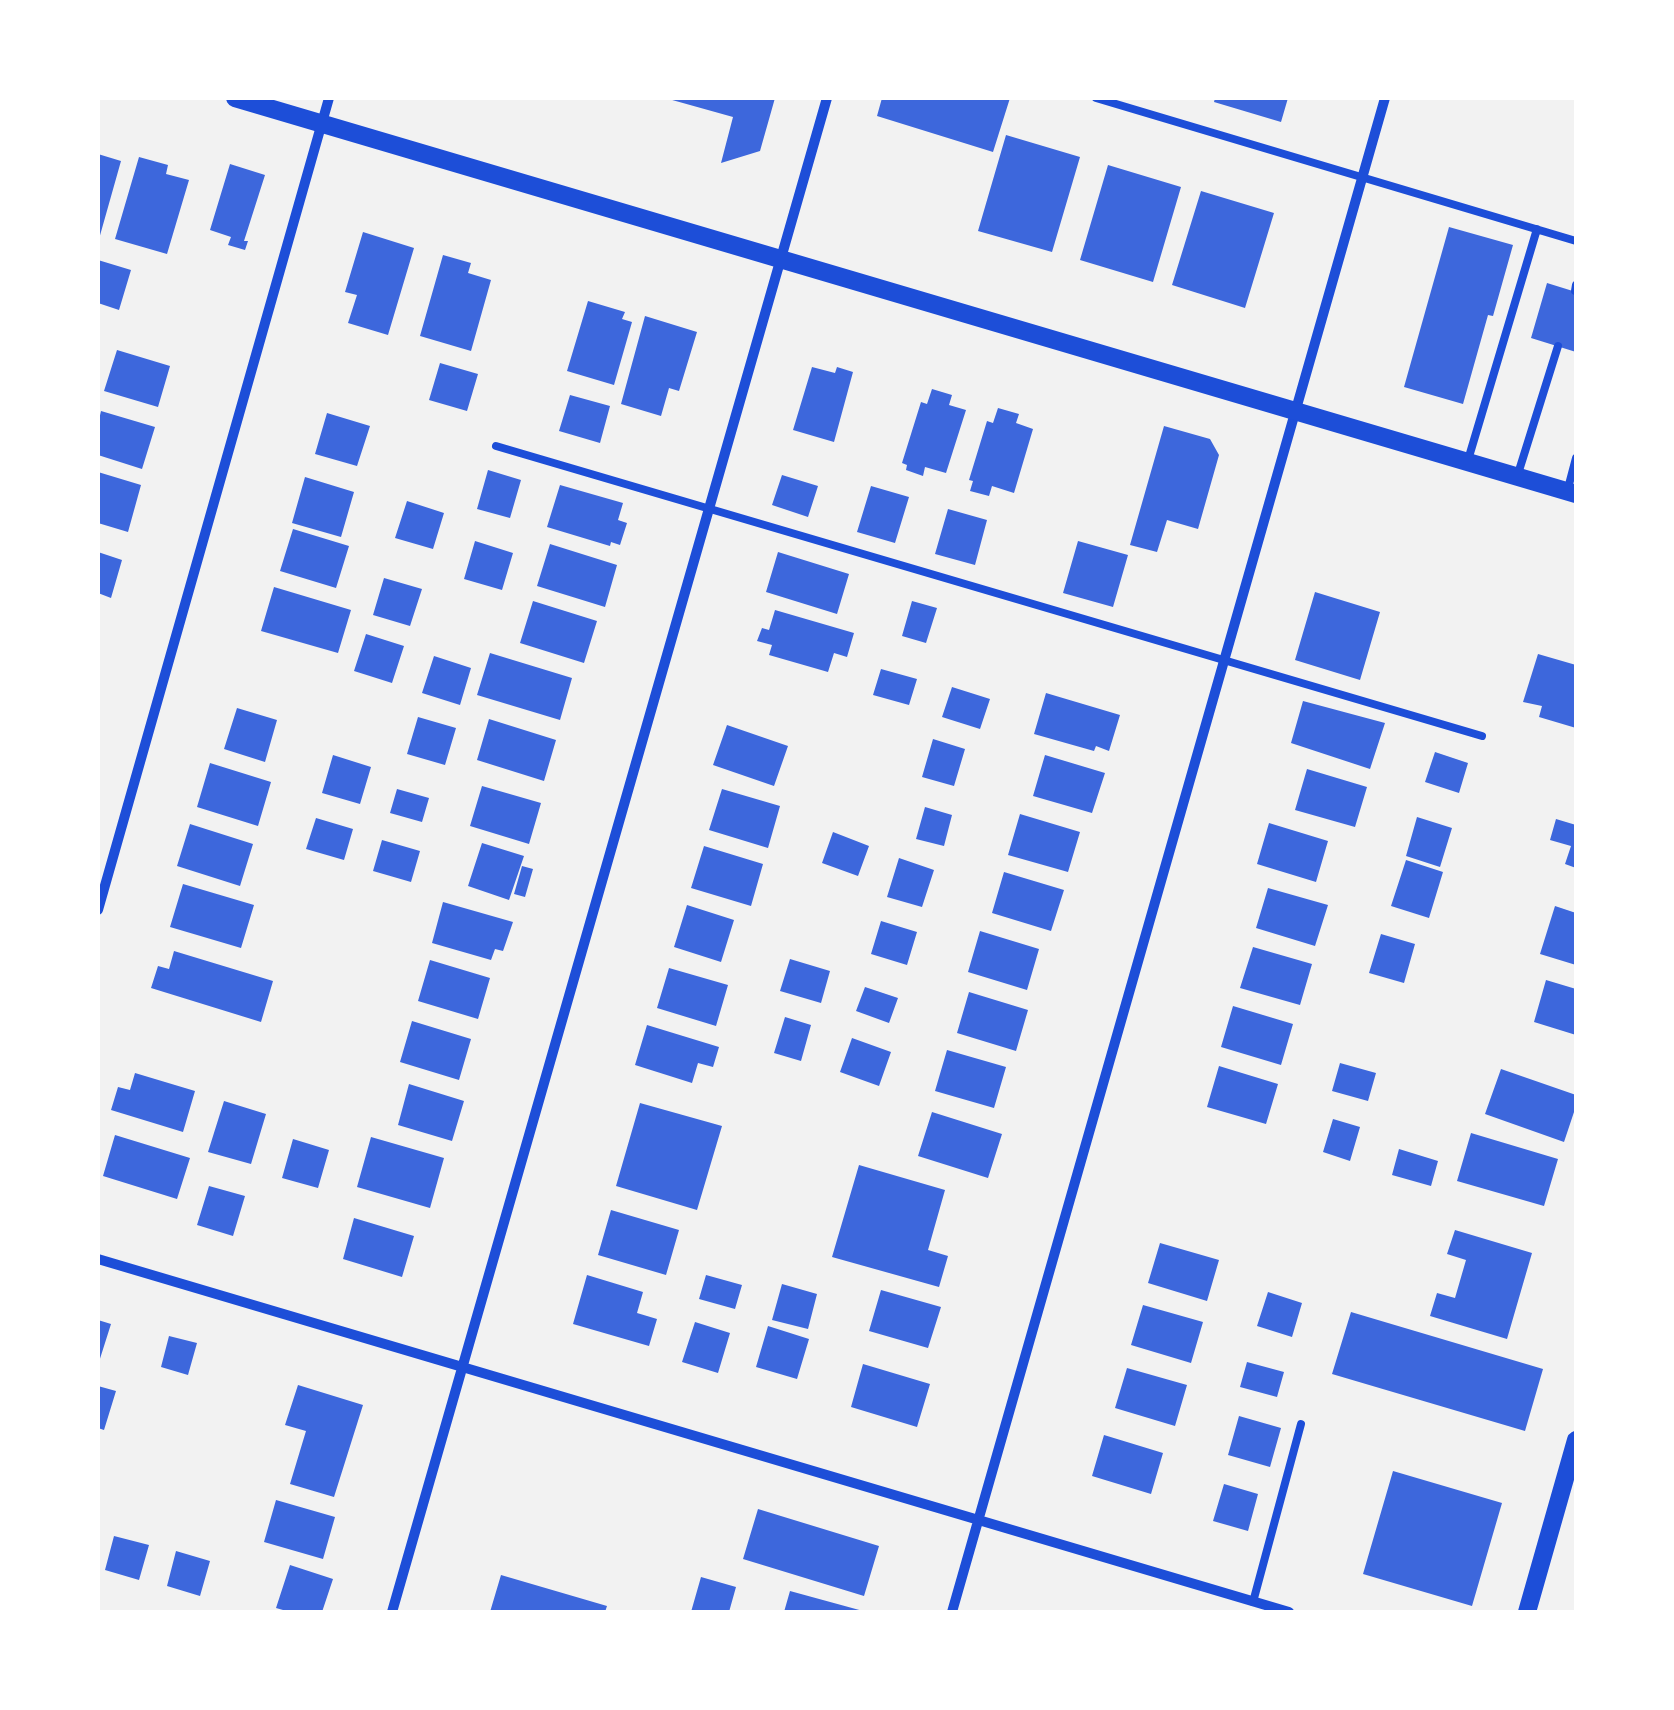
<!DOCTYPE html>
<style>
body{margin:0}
#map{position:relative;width:1674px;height:1710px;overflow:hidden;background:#f2f2f2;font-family:Arial,sans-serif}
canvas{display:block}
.frame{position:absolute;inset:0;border:100px solid #fff;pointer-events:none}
</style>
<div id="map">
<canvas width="1674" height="1710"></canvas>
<div class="frame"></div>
</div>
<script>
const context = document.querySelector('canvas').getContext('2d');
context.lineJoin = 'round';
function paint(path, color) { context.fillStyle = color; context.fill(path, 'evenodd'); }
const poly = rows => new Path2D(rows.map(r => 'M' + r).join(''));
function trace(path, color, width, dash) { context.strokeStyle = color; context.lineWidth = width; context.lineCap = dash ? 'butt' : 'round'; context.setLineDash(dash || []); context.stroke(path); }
paint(poly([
 [665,98,775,98,760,151,721,163,733,117],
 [882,98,1010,98,993,152,877,116],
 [1215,98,1288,98,1281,122,1214,102],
 [1006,135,1080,157,1052,252,978,231],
 [98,154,121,161,99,239,98,239],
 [139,157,168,165,166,174,189,180,167,254,115,239],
 [230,164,265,175,244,241,248,241,245,250,228,245,231,237,210,230],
 [1108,165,1181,187,1153,282,1080,260],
 [1201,191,1274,213,1245,308,1172,285],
 [1449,227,1513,245,1493,316,1488,315,1463,404,1404,387],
 [363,232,414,248,388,335,348,323,357,295,345,292],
 [443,255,471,263,468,273,491,280,471,351,420,336],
 [98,260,131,270,119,310,98,303],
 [1547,283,1576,292,1576,352,1531,338],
 [588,301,625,312,622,319,632,322,614,385,567,371],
 [645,316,697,332,679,391,669,388,661,416,621,404],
 [117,350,170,366,158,407,104,391],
 [440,363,478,374,467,411,429,400],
 [812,367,835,373,837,367,853,372,834,442,793,430],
 [932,389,952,395,949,405,966,410,946,473,925,467,923,476,906,470,907,465,902,463,921,402,927,404],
 [570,395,610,406,600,443,559,431],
 [998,408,1019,414,1016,423,1033,429,1014,493,992,486,989,496,970,491,973,481,969,480,987,421,993,423],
 [101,411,155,427,142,469,98,455,98,424],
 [327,413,370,426,357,466,315,454],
 [1164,426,1210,439,1219,455,1198,529,1167,520,1157,552,1130,545],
 [488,470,521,480,510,518,477,509],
 [98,472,141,485,128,532,98,523],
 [782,475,818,486,808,517,772,505],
 [305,477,354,492,341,537,292,523],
 [560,485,623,503,618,520,627,523,620,545,611,542,610,546,547,527],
 [871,486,909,497,895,543,857,532],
 [407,501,444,513,433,549,395,538],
 [948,509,987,520,975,565,935,554],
 [293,529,349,546,336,588,280,571],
 [475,541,513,553,502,590,464,579],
 [1078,541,1128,555,1113,607,1063,593],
 [550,544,617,565,605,607,537,586],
 [98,552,122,560,111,598,98,593],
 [778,552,849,574,837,614,766,592],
 [384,578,422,589,410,626,373,615],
 [274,587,351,610,338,653,261,631],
 [1315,592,1380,612,1360,680,1295,660],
 [533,601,597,621,584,663,520,643],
 [912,601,937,608,926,643,902,636],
 [775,610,854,633,847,657,834,653,828,672,769,655,772,645,757,641,762,628,769,630],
 [366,634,404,646,392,683,354,671],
 [490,653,572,678,560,720,477,695],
 [1538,654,1576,665,1576,728,1539,717,1542,706,1523,702],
 [434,656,471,668,460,705,422,693],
 [881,669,917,679,909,705,873,695],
 [952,687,990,699,980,729,942,717],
 [1046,693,1120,715,1109,751,1096,746,1094,751,1034,734],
 [1303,701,1385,723,1370,769,1291,743],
 [237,708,277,720,265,762,224,749],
 [418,717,456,728,445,765,407,754],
 [489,719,556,740,544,781,477,760],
 [727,725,788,746,774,786,713,765],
 [933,739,965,749,954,786,922,777],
 [1435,752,1468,763,1459,793,1425,782],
 [333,755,371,767,360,804,322,793],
 [1045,755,1105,773,1092,813,1033,796],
 [210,763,271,782,258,826,197,807],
 [1307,769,1367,787,1355,827,1295,810],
 [482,786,541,803,529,844,470,826],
 [397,789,429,798,422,822,390,813],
 [722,789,780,806,768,848,709,830],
 [925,807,952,815,944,846,916,839],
 [1020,814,1080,832,1068,872,1008,855],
 [1417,817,1452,828,1440,867,1406,856],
 [316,818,353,829,344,860,306,849],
 [1556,819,1576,825,1576,868,1565,864,1571,846,1550,840],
 [1269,823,1328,841,1316,882,1257,864],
 [190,824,253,844,240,886,177,866],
 [833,832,869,846,858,876,822,863],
 [382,840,420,851,411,882,373,871],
 [482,843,524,856,509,900,468,886],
 [704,846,763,864,751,906,691,888],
 [899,858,934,870,922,907,887,897],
 [1406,860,1443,872,1429,918,1391,906],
 [522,866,533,869,525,897,514,894],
 [1004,872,1064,890,1051,931,992,913],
 [183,884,254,905,241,948,170,927],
 [1268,888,1328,905,1315,946,1256,928],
 [443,902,513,922,503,951,495,949,491,960,432,943],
 [687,905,734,920,721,962,674,947],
 [1555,906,1576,913,1576,965,1540,954],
 [881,921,917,932,907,965,871,954],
 [980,931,1039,949,1027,990,968,972],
 [1381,934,1415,944,1404,983,1369,973],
 [1253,947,1312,964,1300,1005,1240,988],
 [174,951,273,981,261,1022,151,988,158,966,169,969],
 [790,959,830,971,821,1003,780,991],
 [430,960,490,978,478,1019,418,1001],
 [669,968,728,985,716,1026,657,1008],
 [1546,980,1576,989,1576,1035,1534,1022],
 [865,987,898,998,889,1023,856,1011],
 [969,992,1028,1010,1016,1051,957,1033],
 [1233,1006,1293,1024,1281,1065,1221,1047],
 [785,1017,811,1025,801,1061,774,1053],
 [412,1021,471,1039,459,1080,400,1062],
 [647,1025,719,1047,713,1067,698,1063,692,1083,635,1065],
 [852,1038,891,1052,879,1086,840,1072],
 [947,1050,1006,1067,994,1108,935,1091],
 [1340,1063,1376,1073,1368,1101,1332,1091],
 [1219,1066,1278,1084,1266,1124,1207,1107],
 [1501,1069,1576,1095,1576,1106,1564,1142,1485,1114],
 [135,1073,195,1091,183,1132,111,1110,118,1087,130,1090],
 [409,1084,464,1101,452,1141,398,1125],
 [224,1101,266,1114,251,1164,208,1152],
 [640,1103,722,1126,697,1210,616,1186],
 [932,1112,1002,1134,988,1178,918,1156],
 [1333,1119,1360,1127,1350,1161,1323,1152],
 [1471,1133,1558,1159,1544,1206,1457,1181],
 [115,1135,190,1158,177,1199,103,1176],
 [371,1137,444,1158,430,1208,357,1187],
 [293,1139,329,1150,318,1188,282,1178],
 [1399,1149,1438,1161,1431,1186,1392,1175],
 [859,1165,945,1190,928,1250,948,1256,939,1287,832,1257],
 [209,1186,245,1196,233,1236,197,1225],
 [611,1210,679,1230,666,1275,598,1255],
 [354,1218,414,1236,402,1277,343,1259],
 [1455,1230,1532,1253,1507,1339,1430,1316,1437,1293,1455,1298,1466,1260,1447,1254],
 [1160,1243,1219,1260,1207,1301,1148,1283],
 [587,1275,643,1292,637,1313,657,1319,649,1346,573,1324],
 [706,1275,742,1285,735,1309,699,1299],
 [782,1284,817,1294,808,1329,772,1320],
 [881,1290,941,1307,928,1348,869,1331],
 [1268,1292,1302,1303,1292,1337,1257,1326],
 [1143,1305,1203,1322,1191,1363,1131,1345],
 [1351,1312,1543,1369,1525,1431,1332,1374],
 [98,1320,111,1324,98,1365],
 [695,1322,730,1333,718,1373,682,1362],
 [768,1326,809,1339,797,1379,756,1367],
 [169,1336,197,1343,188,1375,161,1367],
 [1247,1362,1284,1372,1277,1397,1240,1387],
 [863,1364,930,1384,917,1427,851,1407],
 [1127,1368,1187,1385,1175,1426,1115,1408],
 [298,1385,363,1405,334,1497,290,1484,306,1431,285,1425],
 [98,1386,116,1391,104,1430,98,1428],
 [1239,1416,1281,1428,1270,1467,1228,1455],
 [1104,1435,1163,1453,1151,1494,1092,1476],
 [1393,1471,1502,1503,1472,1606,1363,1574],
 [1224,1484,1258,1494,1248,1531,1213,1521],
 [276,1500,335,1517,323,1559,264,1542],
 [758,1509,879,1546,864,1596,743,1559],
 [114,1536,149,1545,139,1580,105,1570],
 [176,1551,210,1561,200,1596,167,1586],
 [290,1565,333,1579,322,1612,290,1612,276,1608],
 [501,1575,607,1606,605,1612,490,1612],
 [701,1577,736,1587,729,1612,691,1612],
 [790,1591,863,1611,862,1612,784,1612]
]), '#3d67dc');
trace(poly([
 [1096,98,1576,241],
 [1575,291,1576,285],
 [496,446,1482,736],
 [1468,460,1537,229],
 [1517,477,1558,346],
 [1567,492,1576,458],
 [1253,1602,1301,1424]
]), '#1d4ed8', 8);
trace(poly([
 [98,910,329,98],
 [98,1259,1289,1612],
 [392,1612,827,98],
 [952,1612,1385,98]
]), '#1d4ed8', 10);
trace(poly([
 [235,98,1576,494],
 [1527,1612,1576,1440]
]), '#1d4ed8', 18);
</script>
